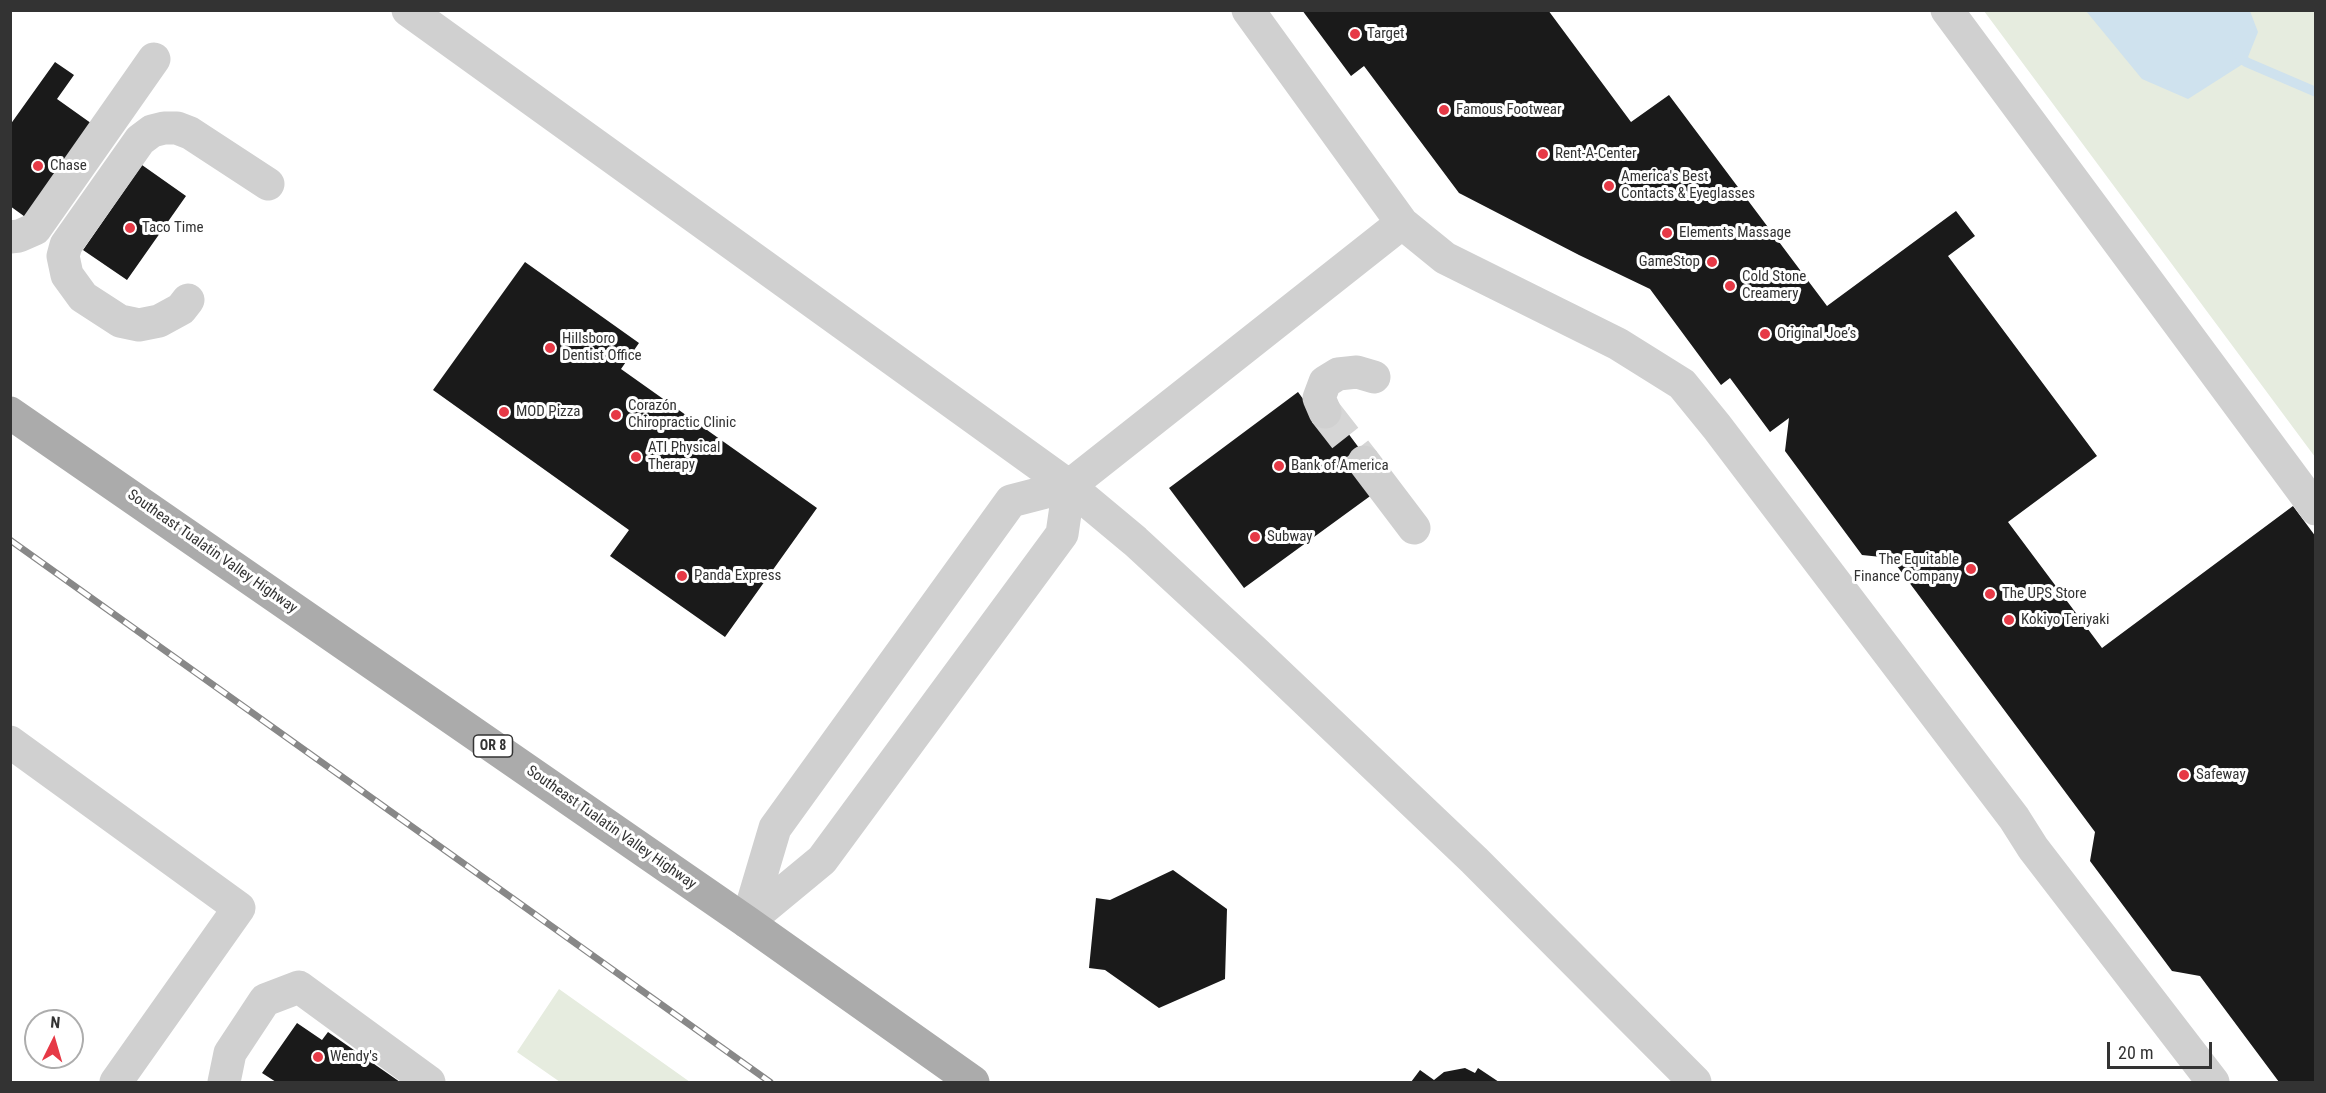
<!DOCTYPE html>
<meta charset="utf-8">
<style>
body{margin:0}
#map{position:relative;width:2326px;height:1093px;overflow:hidden;background:#fff;font-family:"Roboto Condensed",sans-serif}
canvas{display:block}
.frame{position:absolute;inset:0;border:12px solid #333;pointer-events:none}
.north{position:absolute;left:24px;top:1009px;width:60px;height:60px;box-sizing:border-box;background:#fff;border:2px solid #adadad;border-radius:50%;rotate:5deg;font-size:16px;font-weight:700;line-height:24px;text-align:center;color:#333}
.north::after{content:'';display:block;margin:auto;width:21px;height:27px;background:#e63946;clip-path:polygon(50% 0,100% 100%,50% 72%,0 100%)}
.scale{position:absolute;left:2107px;top:1042px;width:105px;height:27px;box-sizing:border-box;border:3px solid #333;border-top:0;padding-left:8px;font-size:18px;line-height:21px;white-space:nowrap;color:#333;-webkit-text-stroke:4px #fff;paint-order:stroke}
</style>
<div id="map">
<canvas width="2326" height="1093"></canvas>
<div class="frame"></div>
<div class="north">N</div>
<div class="scale">20 m</div>
</div>
<script>
const context = document.querySelector('canvas').getContext('2d');
context.lineJoin = 'round';
function paint(path, color) { context.fillStyle = color; context.fill(path, 'evenodd'); }
const poly = rows => new Path2D(rows.map(r => 'M' + r).join(''));
function trace(path, color, width, dash) { context.strokeStyle = color; context.lineWidth = width; context.lineCap = dash ? 'butt' : 'round'; context.setLineDash(dash || []); context.stroke(path); }
function label(font, color, halo, rows, align = 'center') {
  context.font = font + ' "Roboto Condensed",sans-serif'; context.lineWidth = 6; context.setLineDash([]); context.textBaseline = 'middle'; context.strokeStyle = halo; context.fillStyle = color; for (const [text, x, y, turn = 0] of rows) {
    context.save(); context.translate(x, y); context.rotate((+turn || 0) * Math.PI / 180); context.textAlign = isNaN(turn) ? turn : align; if (halo) context.strokeText(text, 0, 0); context.fillText(text, 0, 0); context.restore();
  }
}
paint(poly([
 [1984,11,2315,11,2315,457],
 [559,989,690,1082,560,1082,517,1052]
]), '#e6ecdf');
paint(poly([
 [2086,11,2250,11,2258,32,2246,62,2188,99,2142,79]
]), '#cfe2ee');
trace(poly([
 [2237,52,2246,62,2316,92]
]), '#cfe2ee', 10);
paint(poly([
 [1302,10,1548,10,1631,122,1669,95,1827,306,1956,211,1975,236,1948,256,2097,456,2008,522,2102,648,2293,506,2316,537,2316,1082,2279,1082,2200,976,2172,971,2090,861,2095,832,1891,558,1862,555,1785,451,1789,418,1770,432,1730,378,1721,385,1650,289,1579,255,1459,193,1364,66,1351,76],
 [55,62,74,75,57,99,95,126,28,219,10,206,10,125],
 [142,165,186,196,127,280,83,250],
 [525,262,639,343,621,369,817,508,725,637,610,556,629,530,433,390],
 [1298,392,1317,418,1330,409,1368,460,1373,494,1244,588,1169,488],
 [1173,870,1227,909,1225,979,1159,1008,1105,970,1089,968,1096,898,1110,900],
 [297,1023,322,1040,328,1032,400,1082,276,1082,262,1073],
 [1465,1068,1475,1073,1478,1068,1499,1082,1411,1082,1420,1070,1434,1080,1444,1072]
]), '#1a1a1a');
trace(poly([
 [1325,412,1364,462]
]), '#d6d6d6', 33, [33, 16]);
trace(poly([
 [408,10,1069,486,1135,541,1253,650,1474,860,1695,1082],
 [1248,10,1402,223,1445,258,1618,344,1682,384,1717,427,2014,818,2033,848,2213,1082],
 [1947,10,2316,509],
 [10,237,19,236,35,229,154,59],
 [188,300,181,309,159,321,139,325,120,321,83,297,67,275,63,256,66,245,140,140,152,131,164,128,177,128,190,133,268,184],
 [1325,412,1319,398,1325,382,1338,374,1357,372,1374,377],
 [1364,462,1414,528],
 [10,742,239,908,116,1082],
 [747,922,775,828,1011,501,1069,486,1402,223],
 [747,922,822,860,1062,534,1069,486],
 [224,1082,230,1053,265,1000,299,987,429,1082]
]), '#d0d0d0', 33);
trace(poly([
 [10,413,747,922,973,1082]
]), '#ababab', 33);
const rail = poly([
 [10,540,770,1082]
]);
trace(rail, '#888', 7);
trace(rail, '#fff', 4.5, [14]);
for (const [x, y, r, color] of [
 [1355,34,6,"#e63946"],
 [1444,110,6,"#e63946"],
 [1543,154,6,"#e63946"],
 [38,166,6,"#e63946"],
 [1609,186,6,"#e63946"],
 [130,228,6,"#e63946"],
 [1667,233,6,"#e63946"],
 [1712,262,6,"#e63946"],
 [1730,286,6,"#e63946"],
 [1765,334,6,"#e63946"],
 [550,348,6,"#e63946"],
 [504,412,6,"#e63946"],
 [616,415,6,"#e63946"],
 [636,457,6,"#e63946"],
 [1279,466,6,"#e63946"],
 [1255,537,6,"#e63946"],
 [1971,569,6,"#e63946"],
 [682,576,6,"#e63946"],
 [1990,594,6,"#e63946"],
 [2009,620,6,"#e63946"],
 [2184,775,6,"#e63946"],
 [318,1057,6,"#e63946"]
]) { const dot = new Path2D(); dot.arc(x, y, r, 0, 2 * Math.PI); context.fillStyle = color; context.fill(dot); trace(dot, '#fff', 2); }
for (const [x, y, w] of [
 [493,746,39]
]) { const box = new Path2D(); box.roundRect(x - w / 2, y - 11, w, 22, 4.5); context.fillStyle = '#fff'; context.fill(box); trace(box, '#333', 1.5); }
label('bold 14px', '#333', null, [
 ["OR 8",493,746]
]);
label('15px', '#333', '#fff', [
 ["Target",1367,34],
 ["Famous Footwear",1456,110],
 ["Rent-A-Center",1555,154],
 ["Chase",50,166],
 ["America's Best",1621,177],
 ["Contacts & Eyeglasses",1621,194],
 ["Taco Time",142,228],
 ["Elements Massage",1679,233],
 ["GameStop",1700,262,"right"],
 ["Cold Stone",1742,277],
 ["Creamery",1742,294],
 ["Original Joe’s",1777,334],
 ["Hillsboro",562,339],
 ["Dentist Office",562,356],
 ["Corazón",628,406],
 ["Chiropractic Clinic",628,423],
 ["MOD Pizza",516,412],
 ["ATI Physical",648,448],
 ["Therapy",648,465],
 ["Bank of America",1291,466],
 ["Subway",1267,537],
 ["The Equitable",1959,560,"right"],
 ["Finance Company",1959,577,"right"],
 ["Panda Express",694,576],
 ["The UPS Store",2002,594],
 ["Kokiyo Teriyaki",2021,620],
 ["Safeway",2196,775],
 ["Wendy's",330,1057]
], 'left');
label('15px', '#333', '#fff', [
 ["Southeast Tualatin Valley Highway",212,552,35],
 ["Southeast Tualatin Valley Highway",611,828,35]
]);
</script>
